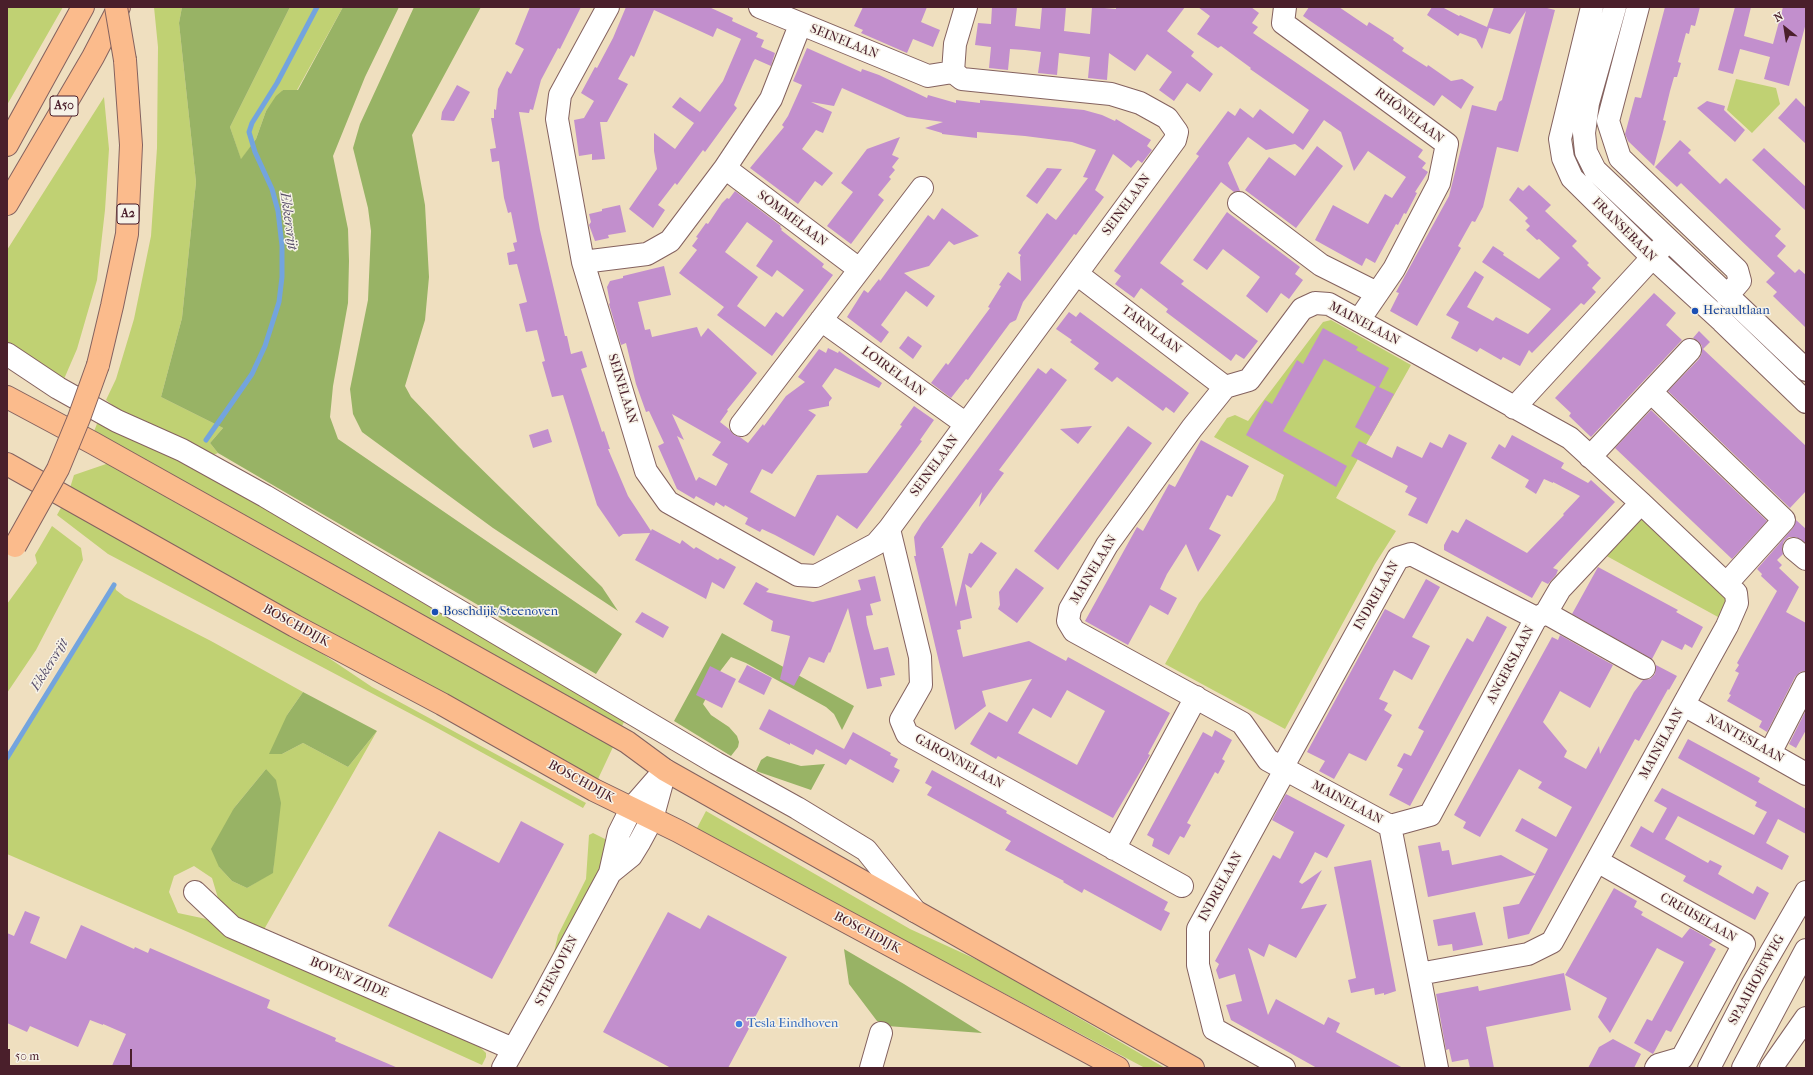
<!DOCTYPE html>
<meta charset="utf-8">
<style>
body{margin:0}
#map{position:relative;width:1813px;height:1075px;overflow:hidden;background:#efdfbf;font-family:"IM FELL French Canon",serif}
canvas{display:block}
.frame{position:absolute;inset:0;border:8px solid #4a1f2b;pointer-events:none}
.north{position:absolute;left:1765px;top:8px;width:40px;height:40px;-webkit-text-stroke:3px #f7f3e8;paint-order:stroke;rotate:330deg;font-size:11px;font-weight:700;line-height:16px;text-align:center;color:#4a1f2b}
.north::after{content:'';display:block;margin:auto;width:14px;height:18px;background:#4a1f2b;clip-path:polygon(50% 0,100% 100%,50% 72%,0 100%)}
.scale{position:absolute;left:8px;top:1049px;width:124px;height:18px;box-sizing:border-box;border:2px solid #4a1f2b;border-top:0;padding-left:5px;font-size:12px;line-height:14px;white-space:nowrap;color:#4a1f2b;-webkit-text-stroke:3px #f7f3e8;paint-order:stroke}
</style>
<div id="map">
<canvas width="1813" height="1075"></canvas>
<div class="frame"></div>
<div class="north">N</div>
<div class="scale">50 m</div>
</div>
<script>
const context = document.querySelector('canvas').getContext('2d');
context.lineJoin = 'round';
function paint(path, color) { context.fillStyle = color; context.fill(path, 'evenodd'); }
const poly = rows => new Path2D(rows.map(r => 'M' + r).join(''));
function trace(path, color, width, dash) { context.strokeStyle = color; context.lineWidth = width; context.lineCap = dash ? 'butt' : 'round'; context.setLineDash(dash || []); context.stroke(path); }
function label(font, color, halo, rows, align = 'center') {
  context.font = font + ' "IM FELL French Canon",serif'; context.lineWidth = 3; context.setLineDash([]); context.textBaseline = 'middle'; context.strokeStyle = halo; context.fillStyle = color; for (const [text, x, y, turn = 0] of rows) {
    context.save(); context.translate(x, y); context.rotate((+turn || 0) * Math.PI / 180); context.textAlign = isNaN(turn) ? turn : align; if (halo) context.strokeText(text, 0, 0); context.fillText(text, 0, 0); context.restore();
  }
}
paint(poly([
 [7,7,63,7,7,105],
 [154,7,182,7,179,23,196,182,182,318,161,397,223,428,210,443,218,453,211,456,130,419,106,400,116,379,134,319,151,236,157,148,158,47],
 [290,7,343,7,297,90,283,90,266,111,256,139,241,160,230,127],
 [1736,79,1776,88,1780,104,1752,133,1727,110],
 [104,97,109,149,105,210,97,280,77,349,64,379,7,344,7,250],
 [1331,320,1411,365,1336,498,1396,531,1375,564,1285,729,1165,664,1199,603,1275,500,1284,475,1214,437,1227,418,1235,415,1248,421,1323,322],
 [98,421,193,464,418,600,625,720,621,728,93,434],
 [109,463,249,540,613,747,598,779,300,618,229,576,70,488,74,475],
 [63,504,290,632,372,687,586,803,583,808,430,724,108,554,57,515],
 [1643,518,1722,592,1725,598,1725,603,1718,617,1603,554,1632,521,1640,520],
 [52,526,81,548,83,560,36,650,7,693,7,604,37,563,35,555],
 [115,586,116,590,125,597,211,641,303,692,287,715,282,754,303,743,348,767,377,731,262,933,221,908,212,878,194,866,174,876,169,892,178,913,211,920,476,1043,486,1053,486,1057,482,1065,188,932,7,854,7,758],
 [266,769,276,838,273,872,247,888,232,881,219,867,234,808],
 [706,811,910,929,1004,972,1060,1007,1165,1068,1145,1068,696,830],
 [593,833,609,841,605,861,552,961,558,935,586,879,589,835]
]), '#c0d173');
paint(poly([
 [182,7,290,7,230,127,241,159,256,139,266,111,276,96,283,90,298,90,343,7,399,7,365,77,333,156,348,229,349,261,348,303,333,386,330,417,338,439,622,634,596,674,218,453,210,443,223,428,161,397,182,318,196,182,179,23],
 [414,7,481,7,412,135,425,205,429,277,425,320,405,386,411,397,459,447,602,587,618,611,493,528,362,432,353,414,350,389,368,300,371,231,368,208,353,148,360,124],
 [722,633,854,706,842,730,834,714,826,707,746,663,731,657,718,674,703,704,711,715,729,727,737,736,739,742,738,747,731,756,674,721],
 [303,692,377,731,348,767,303,743,282,754,269,754,287,715],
 [767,756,801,766,825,764,811,790,756,771,761,760],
 [266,769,276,780,281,803,273,873,247,888,232,881,219,867,211,849,234,808],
 [844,949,904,984,982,1033,887,1026,877,1021,849,984]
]), '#98b365');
trace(poly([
 [206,440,252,374,265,346,279,302,282,277,282,246,278,211,272,189,255,152,249,132,252,123,277,83,317,7],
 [7,758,114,585]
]), '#73a4de', 5);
paint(poly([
 [530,7,581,7,560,49,558,48,541,80,533,110,530,109,529,113,519,112,540,230,565,336,567,336,571,354,582,351,587,367,581,369,602,432,604,431,610,449,608,449,628,496,651,531,652,529,680,544,682,540,694,549,696,547,718,560,720,558,736,567,724,589,712,582,706,599,635,560,650,533,623,534,619,537,597,505,563,395,552,397,542,362,545,361,537,330,526,332,519,304,527,302,517,264,509,265,507,253,515,251,513,243,517,242,511,212,508,213,504,198,499,161,492,162,490,149,496,148,491,118,494,118,494,109,496,110,498,89,507,71,511,74,524,49,515,44],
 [626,7,709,7,733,18,732,21,758,33,756,37,764,40,761,47,775,53,771,66,755,59,753,62,734,105,737,108,705,152,703,150,677,185,675,183,658,205,665,210,653,228,629,209,657,169,654,151,654,133,675,149,694,123,672,107,680,97,700,112,723,81,741,39,717,28,713,37,654,10,634,57,631,55,618,79,628,84,607,122,600,122,605,159,592,160,592,154,579,156,574,120,584,118,594,101,581,93,595,67,597,68,613,38],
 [863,7,927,7,921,22,940,30,933,47,913,39,907,53,861,33,863,30,854,26],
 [992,7,1017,7,1015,26,1040,29,1042,7,1066,7,1064,31,1090,34,1092,7,1116,9,1116,7,1185,7,1167,31,1194,52,1191,56,1213,74,1200,92,1187,83,1174,101,1159,90,1172,72,1147,54,1135,71,1109,53,1107,80,1088,78,1090,57,1059,53,1057,75,1038,73,1041,52,1025,50,1010,49,1008,70,989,68,991,47,975,45,978,23,991,24],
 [1198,7,1251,7,1259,13,1252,23,1258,27,1253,33,1423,150,1418,157,1426,163,1422,168,1428,172,1415,192,1417,193,1406,214,1404,213,1398,225,1396,224,1375,263,1366,258,1362,266,1315,240,1333,205,1368,224,1385,194,1392,198,1406,177,1368,151,1354,171,1341,132,1324,120,1303,150,1295,144,1266,150,1248,137,1228,163,1240,191,1234,192,1221,182,1160,263,1184,281,1181,284,1258,341,1244,359,1236,354,1231,361,1166,312,1168,309,1141,288,1134,298,1115,284,1121,276,1114,271,1199,156,1196,154,1228,111,1235,116,1240,108,1253,118,1260,109,1293,134,1309,110,1250,69,1251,68,1221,46,1218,48,1197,34,1210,16],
 [1309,7,1339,7,1367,26,1369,22,1394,38,1393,40,1404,48,1402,51,1427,67,1428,65,1451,81,1462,79,1474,87,1461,109,1442,95,1434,106,1303,16],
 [1432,7,1442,7,1459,16,1460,15,1487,27,1494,7,1543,7,1555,10,1518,152,1497,147,1483,207,1475,222,1472,221,1458,246,1461,248,1417,326,1390,311,1399,293,1396,292,1449,196,1472,105,1496,111,1499,102,1502,100,1526,11,1510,34,1489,28,1482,49,1476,39,1460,33,1458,36,1427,15],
 [1665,7,1700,7,1695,26,1691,25,1689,34,1686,33,1678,62,1681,63,1677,77,1674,77,1670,91,1663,120,1666,121,1654,166,1628,141,1625,134,1635,97,1641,98],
 [1735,7,1751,7,1744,36,1773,44,1783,7,1806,7,1806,23,1789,86,1764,79,1770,57,1744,50,1740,49,1733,74,1718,70],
 [807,48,861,72,862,69,879,75,927,98,928,95,956,103,956,100,980,103,980,100,1084,110,1102,115,1115,121,1116,119,1151,140,1147,146,1152,150,1142,163,1138,160,1131,168,1113,154,1095,190,1104,197,1076,235,1074,234,1023,302,1016,320,1010,323,968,380,966,379,951,398,931,383,946,363,948,365,990,308,988,307,1001,286,999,285,1008,272,1021,281,1020,257,1021,255,1018,253,1047,213,1056,220,1088,178,1083,177,1096,150,1072,142,1025,136,977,132,977,138,942,134,942,133,925,128,943,122,907,117,842,88,834,106,811,102,832,112,823,133,816,130,802,149,833,173,822,186,815,181,798,204,750,168,784,127,782,125,788,116,802,85,793,81],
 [457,85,470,92,454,121,441,120,442,112],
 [1796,98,1806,108,1806,144,1778,118],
 [1707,101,1725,106,1724,110,1745,130,1735,142,1697,108],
 [900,137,892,155,899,158,892,167,895,170,889,177,891,179,878,195,884,200,851,244,827,226,853,192,841,183,867,149],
 [1680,140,1691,150,1688,153,1720,184,1726,178,1781,229,1775,236,1786,246,1777,256,1795,273,1799,269,1806,275,1806,328,1773,296,1777,292,1766,282,1775,273,1681,183,1677,187,1655,167],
 [1317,146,1343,166,1296,228,1245,190,1269,157,1295,176],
 [1764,148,1806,187,1806,211,1752,160],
 [1047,168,1062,169,1037,204,1026,196],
 [1529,185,1551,205,1545,211,1577,241,1572,246,1589,263,1587,265,1601,278,1592,288,1596,292,1584,305,1581,303,1532,353,1529,350,1520,366,1503,357,1501,360,1480,348,1477,352,1451,338,1459,322,1446,315,1475,271,1484,277,1467,307,1493,321,1496,317,1528,334,1551,309,1482,262,1493,246,1504,253,1503,255,1539,279,1560,258,1539,239,1537,240,1526,230,1530,226,1525,221,1528,218,1509,200,1518,187,1523,191],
 [735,191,781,226,780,227,782,229,781,230,824,264,822,267,833,275,772,356,717,315,724,307,679,273,697,250,692,246,698,238,696,237,706,223,708,224,722,203,727,198,729,199],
 [747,222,773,241,756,266,772,277,777,270,804,290,783,317,776,312,765,327,737,306,758,277,725,252],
 [620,205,626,232,608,235,609,238,595,241,589,225,591,222,589,214,602,211,602,209],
 [942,208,979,236,954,245,949,241,929,266,904,273,935,296,927,307,906,291,881,325,889,332,881,343,847,317,864,290,868,293,879,279,880,281,928,215,934,220],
 [1227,212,1300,267,1295,274,1303,280,1289,299,1281,293,1267,313,1246,296,1260,277,1223,249,1207,270,1193,260],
 [664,266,671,295,638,302,645,330,650,329,652,337,697,327,701,337,708,328,757,373,727,410,728,411,720,422,729,429,734,435,740,437,748,443,763,424,764,426,786,396,805,382,798,377,819,349,826,353,828,348,838,353,839,351,882,383,879,388,835,368,822,386,832,398,829,402,829,406,808,410,816,415,772,474,762,469,750,492,795,517,817,475,867,473,902,426,900,425,914,406,934,420,920,440,922,441,857,529,837,515,814,556,775,535,762,529,760,532,745,524,748,518,725,505,724,507,716,502,714,506,696,496,694,499,677,489,658,446,664,443,649,411,646,412,636,384,626,343,621,345,609,304,610,303,607,287,610,281,623,278,623,276],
 [672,414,721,442,712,455,728,464,716,486,699,477,696,481,677,436,684,440],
 [1654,293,1676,313,1666,325,1682,340,1591,437,1569,416,1571,413,1555,398],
 [1069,312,1076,317,1080,312,1189,393,1174,413,1166,407,1163,411,1117,377,1112,382,1094,369,1099,363,1070,342,1072,340,1056,329],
 [1323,328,1358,347,1356,350,1389,368,1379,387,1394,394,1371,436,1355,427,1376,387,1324,359,1283,431,1347,466,1336,487,1246,435,1265,400,1272,404,1297,360,1303,364],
 [1699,331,1710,342,1703,349,1806,446,1806,491,1790,508,1668,391,1699,359,1702,353,1702,346,1698,341,1693,338],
 [908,336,922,346,913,359,899,348],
 [1038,368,1046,374,1051,368,1067,380,999,470,1004,473,979,507,982,492,941,548,943,548,956,607,969,553,972,554,981,542,997,553,971,588,965,584,972,618,960,621,961,629,957,630,963,657,1029,641,1066,661,1068,657,1170,713,1148,754,1150,755,1146,762,1113,818,998,756,996,759,970,744,989,712,1007,722,1032,679,982,691,986,706,955,730,914,556,916,556,914,537,922,524],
 [1067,690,1105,711,1077,765,1018,733,1033,708,1051,718],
 [1651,410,1767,521,1732,559,1615,448],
 [1092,426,1078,444,1060,429],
 [1128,426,1152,443,1058,570,1034,551],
 [548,429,552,442,533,448,529,435],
 [1449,434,1467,443,1427,524,1408,515,1417,498,1405,492,1408,486,1351,456,1359,441,1392,458,1397,446,1422,458,1430,442,1442,448],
 [1512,435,1564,463,1561,468,1588,483,1591,480,1615,502,1553,568,1558,570,1556,575,1548,584,1542,581,1532,598,1444,550,1444,545,1452,530,1458,533,1466,519,1527,553,1564,515,1563,514,1580,496,1553,482,1553,483,1544,479,1536,494,1525,487,1529,480,1491,458,1499,444,1505,448],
 [1201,440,1249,466,1232,497,1227,495,1209,529,1221,535,1198,572,1186,544,1167,574,1160,589,1177,598,1168,615,1150,605,1128,645,1085,621,1137,527,1143,531,1169,484,1175,487],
 [1796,520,1806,529,1806,543,1796,537,1789,537,1784,541,1782,547,1783,554,1777,560,1782,565,1779,568,1799,587,1786,612,1806,623,1806,671,1800,672,1795,677,1767,732,1759,727,1762,721,1727,701,1731,695,1729,694,1739,673,1735,671,1739,665,1737,663,1777,591,1761,576,1762,574,1757,569,1793,528],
 [1598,567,1678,610,1676,612,1703,627,1692,648,1685,644,1682,650,1662,640,1652,659,1572,614],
 [1016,568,1044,588,1017,623,998,609,1000,605,999,592],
 [875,576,881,601,870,604,873,615,866,616,867,624,874,650,888,647,895,675,880,678,882,686,867,689,848,608,830,653,829,652,824,663,809,657,794,686,780,679,790,636,771,631,773,621,743,604,756,582,769,589,766,592,813,602,861,590,858,580],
 [1426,579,1440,587,1412,637,1430,646,1412,680,1394,670,1379,699,1388,703,1384,710,1392,715,1366,761,1349,753,1334,779,1319,771,1325,761,1307,752,1385,609,1404,619],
 [642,612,669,627,663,638,635,622],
 [1487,616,1507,627,1410,806,1389,795,1403,769,1397,766,1404,753,1411,756,1424,731,1418,728,1446,676,1467,638,1473,642],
 [1560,635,1613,665,1590,708,1560,691,1543,722,1567,751,1564,757,1586,769,1599,746,1600,754,1634,692,1643,680,1650,679,1655,674,1656,665,1677,676,1669,690,1668,689,1639,741,1635,739,1529,934,1508,939,1503,907,1519,904,1535,875,1428,897,1418,846,1440,842,1442,851,1449,850,1452,865,1501,855,1535,874,1548,849,1515,831,1522,818,1556,837,1572,807,1538,788,1542,782,1519,769,1480,837,1463,828,1466,822,1454,815,1552,637,1558,640],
 [747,665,772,678,764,695,738,682],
 [710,666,736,679,722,708,696,695],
 [769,709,844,749,853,732,891,753,890,755,898,759,894,767,900,770,893,783,850,759,846,765,816,749,813,755,790,743,790,745,759,729],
 [1806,710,1806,730,1796,748,1789,744],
 [1215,730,1232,740,1222,759,1225,761,1218,774,1215,772,1187,823,1191,825,1184,838,1180,836,1169,855,1152,846,1154,839,1147,835,1203,732,1212,737],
 [1688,739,1760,778,1758,782,1806,809,1806,834,1778,819,1766,843,1789,856,1782,870,1678,816,1665,839,1708,863,1710,860,1722,866,1718,874,1753,894,1757,886,1769,893,1755,920,1683,881,1686,876,1630,846,1641,826,1653,833,1667,808,1654,801,1662,788,1754,835,1767,812,1755,806,1757,802,1678,758],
 [932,770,1007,811,1006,813,1168,902,1164,910,1170,913,1161,931,1084,889,1082,893,1063,882,1064,881,1005,850,1011,841,927,795,932,787,925,783],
 [1286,794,1345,825,1327,858,1315,852,1299,882,1302,884,1322,870,1301,909,1327,904,1296,958,1269,944,1264,957,1248,948,1268,1015,1276,999,1324,1025,1328,1017,1340,1023,1336,1032,1403,1068,1317,1068,1231,1020,1226,1005,1242,1001,1235,974,1219,979,1216,970,1219,964,1215,961,1273,855,1280,859,1294,832,1272,820],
 [521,821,564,844,492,979,388,926,439,831,499,863],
 [1371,860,1396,991,1384,995,1384,993,1375,995,1374,988,1351,993,1348,980,1356,978,1334,867],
 [1614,888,1637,901,1634,907,1643,912,1641,915,1682,938,1690,928,1713,941,1709,945,1716,949,1671,1032,1666,1030,1653,1054,1634,1043,1647,1019,1652,1021,1684,962,1657,948,1610,1033,1598,1017,1607,998,1565,975],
 [25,911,40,917,30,943,66,959,81,925,134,949,135,947,148,953,150,948,270,1000,267,1008,336,1038,335,1041,398,1068,111,1068,126,1034,103,1024,103,1025,90,1020,78,1047,30,1026,27,1032,7,1023,7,933,14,936],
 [668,912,700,929,708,915,787,957,728,1068,671,1068,603,1032],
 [1475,912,1483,945,1453,951,1452,944,1438,946,1433,920],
 [1564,973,1571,1010,1486,1027,1494,1068,1470,1068,1468,1059,1452,1062,1449,1049,1446,1050,1436,994,1478,986,1479,991],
 [1613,1039,1641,1054,1634,1068,1588,1068,1599,1047]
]), '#c28fcd');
const minor = poly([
 [608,7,560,95,557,119,583,262,646,471,668,502,798,575,816,576,876,544,889,529,1175,140,1177,132,1167,118,1140,103,1111,94,962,79,953,72,928,76,760,7],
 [1285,7,1283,23,1447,144,1439,183,1394,269,1359,320],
 [1592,7,1560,139,1563,158,1572,178,1652,257,1722,321,1806,402],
 [1615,7,1588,103,1584,133,1586,152,1595,170,1806,370],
 [1638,7,1608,121,1620,158,1737,270,1740,281,1727,296],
 [953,72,955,44,966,7],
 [725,168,859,269],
 [1239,203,1321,265,1377,293],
 [583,262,647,254,670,241,725,168,771,99,800,25],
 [1077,274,1225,387],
 [1315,303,1329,304,1570,438,1641,503,1736,593,1737,603,1727,626,1552,942,1528,954,1419,974,1390,826,1268,760,1242,723,1074,631,1068,621,1070,609,1107,545,1192,428,1225,387,1249,380,1302,309,1315,303],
 [821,320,966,424],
 [7,354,58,388,117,421,182,450,265,496,716,763,797,808,866,850,915,911],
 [1651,392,1784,520,1727,583],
 [1514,408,1662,247],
 [741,425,922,188],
 [1590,457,1690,350],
 [889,529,920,657,921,685,901,720,907,734,1182,886],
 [1794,549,1806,559],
 [1546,613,1644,668],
 [1684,705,1806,774],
 [1770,753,1806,683],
 [1282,768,1398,558,1411,554,1536,618],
 [1390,826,1430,815,1536,618,1546,613,1560,589,1641,503],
 [1114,849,1196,697],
 [1597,861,1744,944,1682,1058,1658,1065,1656,1068],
 [610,873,631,856,639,843,652,819,664,775],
 [195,892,232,927,513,1049],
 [1419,974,1437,1068],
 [503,1068,543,997,610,873,619,833,631,809,665,770],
 [871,1068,881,1033],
 [1284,1068,1214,1029,1198,965,1198,929,1285,770],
 [1709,1068,1752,985,1806,892],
 [1743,1068,1806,950],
 [1771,1068,1806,1018]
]);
const major = poly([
 [7,397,93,443,627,742,665,770,1193,1068],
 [7,464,295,626,442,704,594,790,678,831,1118,1068]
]);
const highway = poly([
 [7,145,83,7],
 [7,204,93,57,119,7],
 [98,365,112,306,127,234,131,145,125,60]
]);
trace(minor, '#84625f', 24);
trace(major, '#84625f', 24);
trace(highway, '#84625f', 24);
trace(minor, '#fff', 22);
trace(major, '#fbbb8c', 22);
trace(highway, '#fbbb8c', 22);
const highwayBridge = poly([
 [116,7,125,60],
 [15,546,58,469,79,418,98,365]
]);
trace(highwayBridge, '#84625f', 24, []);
trace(highwayBridge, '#fbbb8c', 22);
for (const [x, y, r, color] of [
 [1695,311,4,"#1a4fb4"],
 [435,612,4,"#1a4fb4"],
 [739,1024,4,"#3f7fe0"]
]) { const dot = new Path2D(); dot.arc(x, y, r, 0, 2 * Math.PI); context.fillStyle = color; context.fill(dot); trace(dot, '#f7f3e8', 1.5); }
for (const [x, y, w] of [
 [64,106,28],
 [128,214,22]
]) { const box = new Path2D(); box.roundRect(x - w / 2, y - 10, w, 20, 3); context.fillStyle = '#f7f3e8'; context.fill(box); trace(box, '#4a1f2b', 1); }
label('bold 12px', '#4a1f2b', null, [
 ["A50",64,106],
 ["A2",128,214]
]);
label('13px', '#4a1f2b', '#f7f3e8', [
 ["SEINELAAN",844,42,22],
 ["RHÔNELAAN",1409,116,37],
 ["SEINELAAN",1127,205,-54],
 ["SOMMELAAN",792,219,37],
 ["FRANSEBAAN",1624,230,45],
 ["MAINELAAN",1364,324,28],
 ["TARNLAAN",1151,330,37],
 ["LOIRELAAN",893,372,36],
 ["SEINELAAN",622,389,73],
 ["SEINELAAN",935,466,-54],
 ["MAINELAAN",1094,570,-59],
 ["INDRELAAN",1377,596,-60],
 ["BOSCHDIJK",296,626,29],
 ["ANGERSLAAN",1511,665,-62],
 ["NANTESLAAN",1745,739,29],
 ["MAINELAAN",1662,744,-61],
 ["GARONNELAAN",959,762,29],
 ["BOSCHDIJK",581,782,29],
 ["MAINELAAN",1347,803,28],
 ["INDRELAAN",1221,887,-61],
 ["CREUSELAAN",1698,918,30],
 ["BOSCHDIJK",867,933,28],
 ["STEENOVEN",557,971,-62],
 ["BOVEN ZIJDE",349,978,23],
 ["SPAAIHOEFWEG",1757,980,-61]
]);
label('13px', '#164399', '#f7f3e8', [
 ["Heraultlaan",1703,311],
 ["Boschdijk/Steenoven",443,612]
], 'left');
label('13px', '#366cbe', '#f7f3e8', [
 ["Tesla Eindhoven",747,1024]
], 'left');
label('italic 14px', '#584e6a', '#f7f3e8', [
 ["Ekkersrijt",288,221,82],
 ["Ekkersrijt",50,665,-58]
]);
</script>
